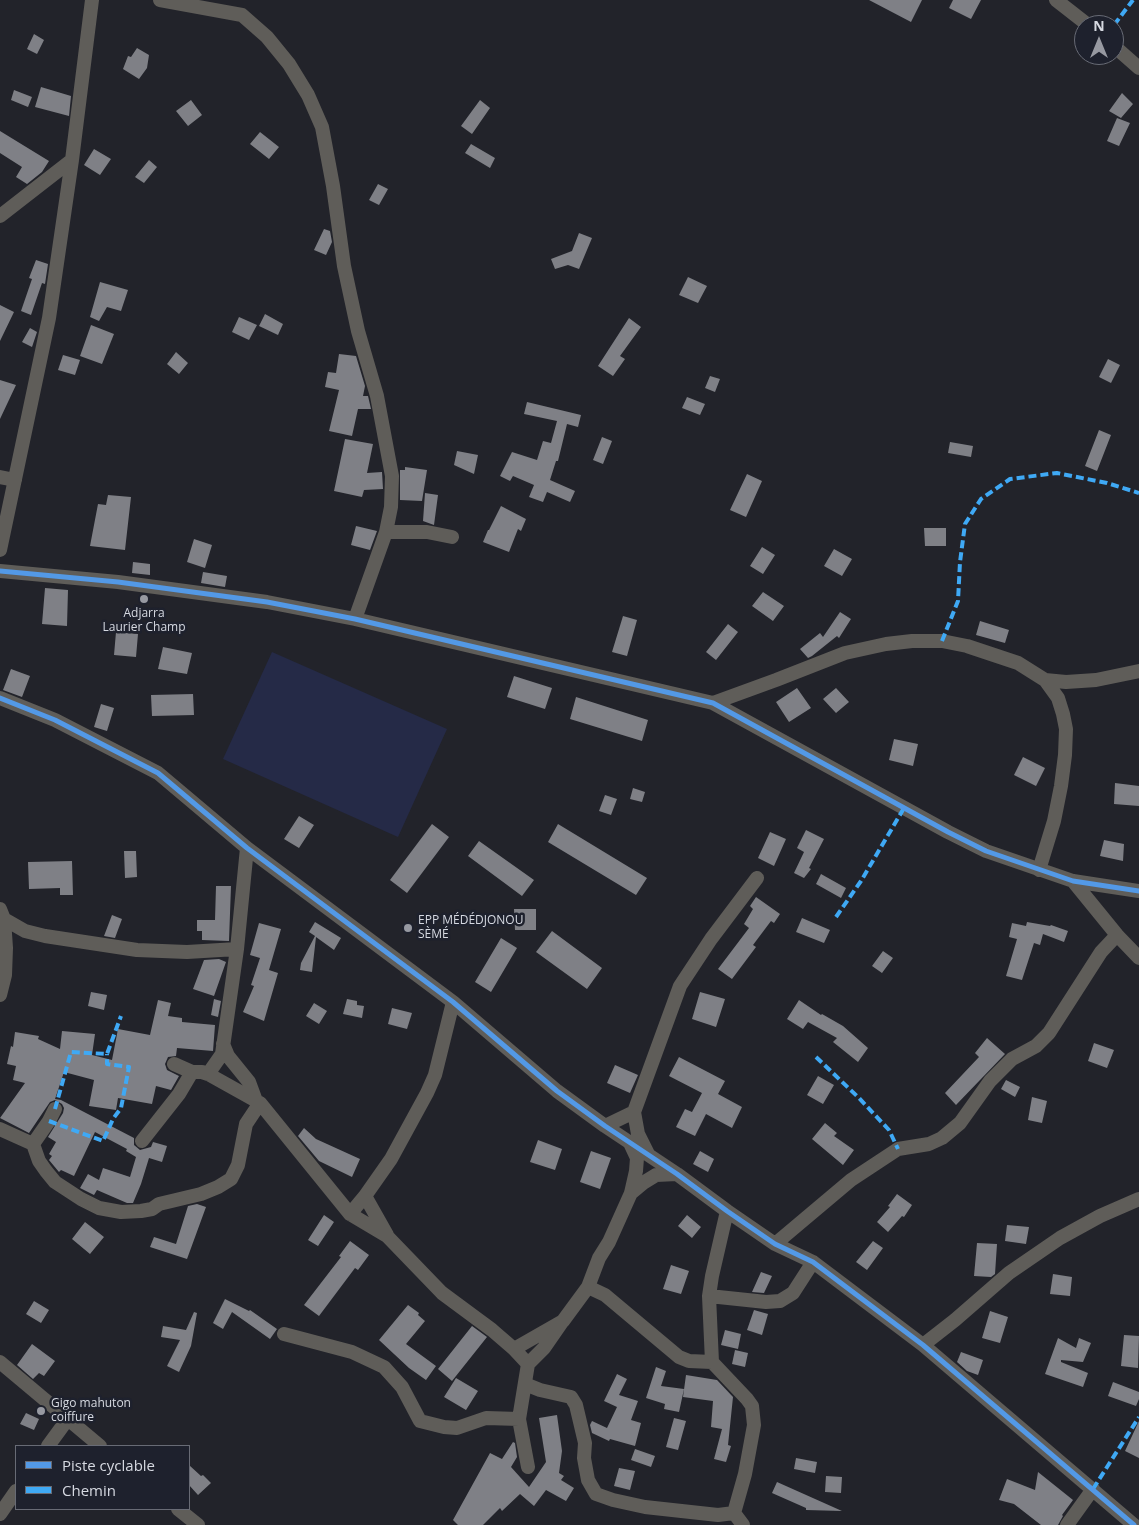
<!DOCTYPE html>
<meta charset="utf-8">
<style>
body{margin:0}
#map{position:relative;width:1139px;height:1525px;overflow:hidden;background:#22232a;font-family:"Open Sans",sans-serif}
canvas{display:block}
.legend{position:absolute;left:15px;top:1445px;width:175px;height:65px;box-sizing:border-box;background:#1e212d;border:1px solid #686b75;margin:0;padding:6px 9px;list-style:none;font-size:15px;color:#d6d9e1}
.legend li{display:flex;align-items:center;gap:10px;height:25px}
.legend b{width:25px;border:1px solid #686b75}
.north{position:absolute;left:1074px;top:15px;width:50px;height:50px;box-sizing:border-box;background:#1e212d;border:1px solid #686b75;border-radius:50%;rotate:0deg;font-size:14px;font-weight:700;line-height:20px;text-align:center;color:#d6d9e1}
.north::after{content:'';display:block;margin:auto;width:18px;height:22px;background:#9799a1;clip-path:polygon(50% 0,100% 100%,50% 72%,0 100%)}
</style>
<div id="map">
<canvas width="1139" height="1525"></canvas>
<ul class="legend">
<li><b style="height:6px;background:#5399e6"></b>Piste cyclable</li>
<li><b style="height:6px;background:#3fa9f5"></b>Chemin</li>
</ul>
<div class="north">N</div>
</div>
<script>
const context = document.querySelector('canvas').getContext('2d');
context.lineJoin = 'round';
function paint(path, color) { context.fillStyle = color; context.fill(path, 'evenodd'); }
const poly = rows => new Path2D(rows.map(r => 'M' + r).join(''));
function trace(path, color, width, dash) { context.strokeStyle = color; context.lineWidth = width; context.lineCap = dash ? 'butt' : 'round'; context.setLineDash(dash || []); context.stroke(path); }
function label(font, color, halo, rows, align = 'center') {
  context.font = font + ' "Open Sans",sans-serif'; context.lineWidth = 5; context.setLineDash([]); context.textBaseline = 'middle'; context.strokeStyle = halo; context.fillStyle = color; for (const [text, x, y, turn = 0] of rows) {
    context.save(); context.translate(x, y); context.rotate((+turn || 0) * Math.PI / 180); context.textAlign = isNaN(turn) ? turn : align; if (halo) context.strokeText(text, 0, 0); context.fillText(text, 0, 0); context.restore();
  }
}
paint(poly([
 [272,652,447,729,398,837,223,759]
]), '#252a47');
paint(poly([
 [869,0,922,0,911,22],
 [953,0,981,0,971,19,949,8],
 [34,34,44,40,37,54,27,49],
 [137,48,149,55,147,68,139,79,123,69,128,56,131,57],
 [41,87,71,96,69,116,35,107],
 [14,90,32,97,28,107,11,100],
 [1122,93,1133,104,1121,118,1109,111],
 [191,100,202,115,188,126,176,111],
 [480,100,490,108,472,134,461,126],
 [1117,118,1130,123,1119,146,1107,141],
 [0,131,49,161,42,172,27,184,16,177,22,167,0,153],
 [260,132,279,147,269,159,250,144],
 [471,144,495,158,490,168,465,153],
 [94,149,111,159,100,175,84,165],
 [149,160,157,167,144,183,135,177],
 [378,184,388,189,379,205,369,200],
 [324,229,330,231,332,242,326,255,314,250],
 [579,233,592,238,579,269,568,265,555,269,551,259,572,251],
 [36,260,48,264,45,284,42,283,31,315,21,311,32,279,29,278],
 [688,277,707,286,698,303,679,295],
 [100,282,128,290,121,311,107,307,99,321,90,317],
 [0,305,14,312,0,341],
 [265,314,283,324,278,335,259,326],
 [239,317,257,325,249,340,232,332],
 [629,318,641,327,620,356,625,359,613,376,598,366],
 [91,325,114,334,102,364,80,356],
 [30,328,37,332,32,347,22,342],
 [176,352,188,363,179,374,167,364],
 [339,354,356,356,365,386,363,396,368,396,371,409,358,409,352,436,329,431,339,390,325,387,328,372,336,373],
 [63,355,80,360,75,375,58,370],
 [1108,359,1120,365,1111,383,1099,377],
 [710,376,720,379,715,392,705,388],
 [0,380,16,385,0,419],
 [687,397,705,404,700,415,682,408],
 [527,402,581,415,578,427,567,424,558,461,556,461,550,480,575,491,570,502,547,492,543,502,529,497,534,485,513,476,510,481,500,476,512,452,537,460,543,441,551,443,557,421,524,414],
 [1099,430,1111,435,1097,471,1085,466],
 [602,437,612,441,603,464,593,460],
 [345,439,373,444,367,473,382,472,383,489,364,490,362,497,334,491],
 [950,442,973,446,971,457,948,453],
 [457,451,478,455,474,474,454,465],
 [405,467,427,470,422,501,400,500,400,470,405,470],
 [747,474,762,481,746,517,730,510],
 [425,493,438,495,434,525,423,521],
 [108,495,131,497,125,550,90,546,98,504,106,505],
 [501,506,526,519,521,531,518,529,509,552,483,542,488,530,489,530],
 [356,526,377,531,370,550,351,545],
 [924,528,946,528,946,546,925,546],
 [194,539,212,545,205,568,187,562],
 [762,547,775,555,763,574,750,566],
 [834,549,852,559,842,576,824,566],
 [133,562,150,564,150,575,132,573],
 [203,572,227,576,225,587,201,583],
 [45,588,68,590,67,626,42,624],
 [763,592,784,606,773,621,752,606],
 [840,612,851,619,839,638,837,636,812,656,808,658,800,649,820,633,823,637],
 [623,616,637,620,627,656,612,652],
 [980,621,1009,630,1005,643,976,635],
 [728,624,738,632,716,660,706,652],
 [116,632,138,634,136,657,114,655],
 [163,647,192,653,187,674,158,669],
 [11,669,30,676,22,697,3,690],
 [514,676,552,688,545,709,507,697],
 [797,688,811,708,789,722,776,702],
 [836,688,849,702,836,713,823,699],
 [193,694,194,715,152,716,151,695],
 [576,697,648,720,642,741,570,719],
 [101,704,114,708,107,731,94,727],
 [894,739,918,744,913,766,889,760],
 [1023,757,1045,768,1036,786,1014,775],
 [1115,783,1139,786,1139,806,1114,804],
 [633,788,645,792,642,802,630,799],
 [605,795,617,799,611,815,599,811],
 [299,816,314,825,299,848,284,839],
 [432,824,449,837,407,893,390,880],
 [558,824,647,878,636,895,548,842],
 [806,830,824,839,809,868,811,869,804,878,794,873,804,852,797,848],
 [770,832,786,839,774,866,758,858],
 [1104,840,1124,844,1123,861,1100,856],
 [479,841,534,880,522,896,468,856],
 [124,851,136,851,137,877,125,878],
 [72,861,73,895,60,895,60,888,29,889,28,862],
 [821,874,846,888,841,898,816,884],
 [216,886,231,886,229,941,202,940,202,931,197,931,197,920,215,920],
 [756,897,780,914,774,923,771,921,753,945,756,947,732,979,718,969,749,928,744,924,753,909,750,906],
 [514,909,536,909,536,930,515,930],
 [112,915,122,919,115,938,104,936],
 [802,918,830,930,824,943,796,932],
 [315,922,341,938,334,950,316,937,312,972,300,970,301,963,315,936,309,932],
 [1027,922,1050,926,1051,925,1068,931,1064,942,1043,934,1040,945,1034,943,1022,980,1006,976,1017,939,1009,937,1012,923,1026,926],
 [259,923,281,929,269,970,278,973,264,1021,243,1012,254,986,251,985,260,958,250,955],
 [552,931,602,968,587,989,536,952],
 [501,938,517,948,491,992,475,982],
 [883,951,893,958,882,973,872,966],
 [219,959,226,962,214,996,193,989,204,960],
 [91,992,107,995,104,1010,88,1006],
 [700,992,725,999,716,1027,692,1019],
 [214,999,221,1001,218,1017,211,1015],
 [347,999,357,1001,357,1005,364,1006,362,1018,343,1014],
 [158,1000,171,1003,168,1016,182,1018,182,1022,215,1025,213,1051,177,1048,176,1056,168,1057,165,1064,167,1070,179,1076,171,1090,156,1086,152,1104,118,1098,116,1110,89,1106,94,1080,64,1072,55,1099,61,1100,134,1138,134,1145,140,1150,151,1147,153,1142,167,1146,162,1162,149,1158,141,1184,133,1203,127,1203,97,1190,94,1195,80,1188,88,1174,99,1180,103,1168,130,1177,136,1157,126,1151,127,1149,95,1132,74,1176,61,1170,59,1172,49,1160,52,1156,49,1154,56,1142,48,1137,63,1113,64,1108,62,1104,55,1100,50,1102,29,1133,0,1118,25,1083,13,1080,16,1066,7,1064,11,1046,13,1047,15,1032,39,1036,38,1039,60,1049,62,1031,95,1034,92,1055,112,1060,118,1029,150,1035],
 [799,1000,821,1015,822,1014,843,1026,868,1048,858,1062,833,1042,837,1038,808,1022,803,1029,787,1019],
 [314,1003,327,1011,319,1024,306,1016],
 [392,1008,412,1013,407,1029,388,1024],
 [987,1038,1005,1054,956,1105,945,1093,979,1057,975,1053],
 [1094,1043,1114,1050,1107,1068,1088,1061],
 [679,1057,725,1081,718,1094,742,1107,732,1128,706,1114,695,1136,676,1127,685,1109,692,1112,702,1093,669,1076],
 [615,1065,638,1075,630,1093,607,1083],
 [818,1076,834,1085,823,1104,807,1095],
 [1006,1080,1020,1087,1015,1097,1001,1089],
 [1032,1097,1047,1101,1042,1123,1028,1120],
 [825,1123,837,1133,834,1136,854,1150,843,1165,812,1139],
 [304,1128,316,1139,360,1159,352,1177,319,1161,298,1136],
 [538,1140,562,1149,555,1170,530,1162],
 [591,1151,611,1158,600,1189,580,1182],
 [700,1151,714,1159,708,1172,693,1164],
 [897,1194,912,1205,904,1217,902,1216,888,1232,877,1222,890,1207,888,1206],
 [197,1204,206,1207,187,1259,150,1247,154,1237,176,1244,188,1206],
 [324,1215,334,1222,318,1246,308,1240],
 [687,1215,701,1227,692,1238,678,1226],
 [85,1222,104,1237,90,1254,72,1239],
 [1007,1225,1029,1227,1026,1244,1005,1241],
 [350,1241,369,1255,358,1270,355,1268,319,1316,304,1305,341,1257,339,1256],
 [873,1241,883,1248,867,1270,856,1262],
 [977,1243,997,1244,995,1274,991,1277,974,1276],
 [671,1265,689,1271,681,1294,663,1289],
 [761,1272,772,1276,764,1293,752,1292],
 [1053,1274,1072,1277,1070,1296,1050,1294],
 [225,1299,249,1311,250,1310,277,1329,270,1339,232,1312,223,1329,213,1323],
 [34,1301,49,1310,41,1323,26,1314],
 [408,1305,419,1313,418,1315,425,1321,406,1344,436,1366,426,1380,409,1368,379,1340],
 [754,1310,768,1314,762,1335,747,1330],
 [990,1311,1008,1317,1000,1343,982,1338],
 [194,1312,197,1313,191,1346,179,1372,167,1366,180,1340,161,1337,163,1326,186,1330],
 [472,1326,487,1337,452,1381,438,1369],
 [725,1330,741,1334,738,1349,721,1345],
 [1124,1335,1139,1336,1138,1368,1121,1366],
 [1058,1338,1076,1348,1079,1338,1091,1343,1083,1362,1061,1360,1061,1362,1088,1373,1083,1387,1045,1374],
 [32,1344,55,1361,44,1376,39,1373,33,1379,17,1365],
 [735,1350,748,1353,745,1367,732,1364],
 [961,1352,983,1360,978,1375,967,1371,957,1362],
 [656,1367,666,1371,661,1386,684,1389,679,1412,664,1409,665,1404,646,1398],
 [617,1374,627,1379,619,1395,638,1401,631,1420,641,1423,635,1446,610,1439,609,1441,592,1433,590,1425,592,1421,607,1428,617,1407,604,1401],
 [686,1375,717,1380,733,1397,728,1445,731,1446,726,1462,714,1459,722,1429,711,1427,713,1401,683,1397],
 [456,1378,478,1391,466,1410,444,1397],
 [1113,1382,1139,1392,1139,1399,1136,1406,1108,1396],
 [26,1413,39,1419,34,1430,20,1424],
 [557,1415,562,1451,559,1473,564,1476,561,1480,574,1488,566,1501,546,1490,534,1506,520,1494,502,1511,500,1508,483,1525,458,1525,453,1520,490,1453,502,1459,513,1442,515,1443,517,1457,511,1467,529,1487,546,1462,539,1418],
 [674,1418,686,1421,678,1450,666,1447],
 [1139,1421,1139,1458,1125,1451],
 [635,1449,655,1456,651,1467,631,1460],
 [796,1458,817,1462,815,1473,794,1469],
 [189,1465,201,1476,203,1475,211,1483,198,1495,189,1485],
 [619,1468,635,1471,630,1490,614,1486],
 [1038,1472,1073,1500,1062,1515,1063,1516,1058,1525,1041,1525,1014,1504,999,1500,1007,1479,1035,1490],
 [826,1476,842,1477,841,1493,825,1492],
 [777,1482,842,1511,806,1510,806,1508,772,1493]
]), '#7f8086');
trace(poly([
 [160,0,242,15,267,37,289,64,308,95,322,127,333,186,344,266,358,331,377,396,392,476,391,507,386,532,355,619],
 [1056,0,1088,25],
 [1114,46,1139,68],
 [0,216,72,160],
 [0,477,15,480],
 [386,532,427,532,452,537],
 [0,550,49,318,72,160,92,0],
 [0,571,118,582,267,602,355,619,713,703,948,832,986,851,1073,881,1139,891],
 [1045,680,1066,682,1096,680,1139,671],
 [0,698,55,720,158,773,247,848,453,1002,557,1091,605,1126,677,1174,727,1211,775,1244,813,1262,923,1345,1134,1525],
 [713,703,776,680,845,653,886,644,912,641,942,641,967,646,1018,663,1045,680,1058,698,1063,714,1066,729,1065,755,1061,786,1054,821,1039,870],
 [1073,881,1117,935,1139,958],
 [0,909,4,919,6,948,5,975,0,995],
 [4,919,25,931,45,936,137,950,187,952,237,949],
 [223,1044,228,1056,249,1082,256,1101],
 [174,1064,192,1072,202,1072,208,1074,260,1103,350,1214,387,1236,442,1293,492,1330,514,1349],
 [208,1074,222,1054,237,949,247,848],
 [634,1112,638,1134,648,1154],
 [605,1126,634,1112,680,986,711,939,757,878],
 [0,1129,33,1144,39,1161,46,1171,55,1182,81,1199,99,1208,121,1212,141,1211,152,1209,159,1204,201,1194,218,1187,231,1179,238,1165,246,1124,260,1103],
 [142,1141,179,1094,192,1072],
 [33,1144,49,1121,55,1109],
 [631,1193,643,1183,656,1175,677,1174],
 [365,1196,387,1235],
 [727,1211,712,1276,709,1296,712,1362,747,1399,752,1406,754,1425,745,1474,734,1513,743,1525],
 [350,1214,365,1196,391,1159,427,1093,435,1075,453,1002],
 [775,1244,851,1180,898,1149,929,1144,942,1138,960,1123,990,1081,1012,1059,1036,1046,1049,1033,1101,952,1117,935],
 [588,1287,605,1295,679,1357,689,1361,712,1362],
 [709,1296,766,1302,780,1301,793,1293,813,1262],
 [284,1334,352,1352,384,1367,402,1387,420,1421,444,1427,457,1428,486,1418,519,1419],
 [923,1345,955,1320,1009,1273,1060,1238,1100,1216,1139,1199],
 [0,1362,100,1446],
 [528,1364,544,1348,562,1322],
 [525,1384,540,1390,571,1397,576,1405,585,1443,584,1458,588,1480,596,1494,613,1500,645,1507,718,1515,734,1513],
 [48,1446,67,1420],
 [528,1467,519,1419,528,1364,514,1349,563,1321,588,1287,599,1258,609,1242,631,1193,636,1171,637,1158,630,1143],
 [178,1509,198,1525],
 [0,1514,16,1491],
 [1067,1525,1093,1489]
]), '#5f5d59', 14);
trace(poly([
 [1114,25,1133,0],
 [942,641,958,601,960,562,965,524,981,499,1010,479,1057,473,1107,483,1139,493],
 [836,917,861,881,904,808],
 [816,1057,859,1098,889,1130,898,1149],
 [55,1109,71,1052,107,1054,121,1016],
 [49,1121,103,1141,113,1119,121,1108,129,1067,107,1064,107,1054],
 [1093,1489,1139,1417]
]), '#3fa9f5', 4, [8, 4]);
trace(poly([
 [0,571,118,582,267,602,355,619,713,703,948,832,986,851,1073,881,1139,891],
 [0,698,55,720,158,773,247,848,453,1002,557,1091,605,1126,677,1174,727,1211,775,1244,813,1262,923,1345,1134,1525]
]), '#5399e6', 5);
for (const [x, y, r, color] of [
 [144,599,5,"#9799a1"],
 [408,928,5,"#9799a1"],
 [41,1411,5,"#9799a1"]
]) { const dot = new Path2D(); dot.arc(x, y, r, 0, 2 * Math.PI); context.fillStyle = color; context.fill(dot); trace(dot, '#1e212d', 2); }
label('12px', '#d6d9e1', '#1e212d', [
 ["Adjarra",144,614,"center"],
 ["Laurier Champ",144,628,"center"],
 ["EPP MÉDÉDJONOU",418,921],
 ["SÈMÉ",418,935],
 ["Gigo mahuton",51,1404],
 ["coiffure",51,1418]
], 'left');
</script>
